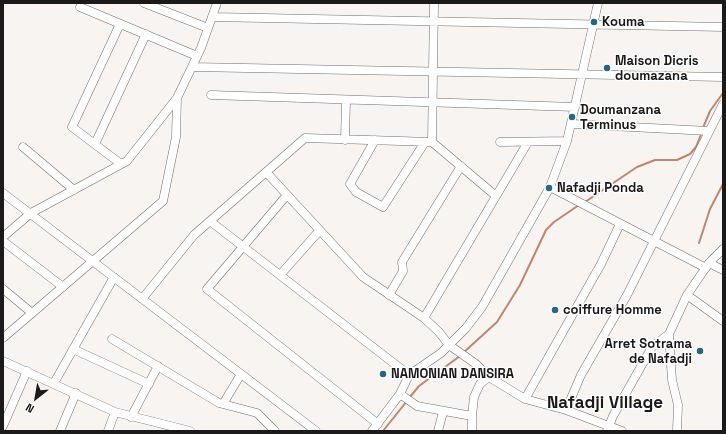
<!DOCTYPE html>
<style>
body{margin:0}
#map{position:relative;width:726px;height:434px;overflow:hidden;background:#f8f4f2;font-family:"Space Grotesk",sans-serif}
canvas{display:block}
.frame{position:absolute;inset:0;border:4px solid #1b1919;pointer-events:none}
.north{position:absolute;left:16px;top:378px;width:40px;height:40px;-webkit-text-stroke:3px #fff;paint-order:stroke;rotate:211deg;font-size:11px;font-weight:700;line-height:16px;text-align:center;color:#1b1919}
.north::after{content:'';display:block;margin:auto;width:14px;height:18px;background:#1b1919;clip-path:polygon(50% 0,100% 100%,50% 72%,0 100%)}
</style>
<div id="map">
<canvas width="726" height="434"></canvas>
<div class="frame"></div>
<div class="north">N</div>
</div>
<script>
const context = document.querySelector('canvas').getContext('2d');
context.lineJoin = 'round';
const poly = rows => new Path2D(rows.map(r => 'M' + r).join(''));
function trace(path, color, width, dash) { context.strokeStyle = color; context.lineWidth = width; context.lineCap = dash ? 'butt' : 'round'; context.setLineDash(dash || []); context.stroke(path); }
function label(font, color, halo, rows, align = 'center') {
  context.font = font + ' "Space Grotesk",sans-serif'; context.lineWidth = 3; context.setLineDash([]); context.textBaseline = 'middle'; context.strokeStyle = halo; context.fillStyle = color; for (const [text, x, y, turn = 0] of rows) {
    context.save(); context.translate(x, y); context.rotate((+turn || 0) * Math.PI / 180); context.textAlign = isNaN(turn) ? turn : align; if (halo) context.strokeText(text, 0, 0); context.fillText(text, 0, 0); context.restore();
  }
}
trace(poly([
 [703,128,710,111,723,93],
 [585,202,637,167,655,160,677,160,690,154,696,147,702,132],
 [699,243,710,209,723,184],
 [463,353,497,322,520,285,546,230,554,222,579,205],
 [410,397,419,386,460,356],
 [383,431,407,401]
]), '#bf876e', 2);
const street = poly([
 [144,3,208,28],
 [80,7,197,56],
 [212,17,723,27],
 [120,24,72,127,121,164],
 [192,67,723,77],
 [211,95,575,107],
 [572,124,709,131],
 [345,140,346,100],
 [375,140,350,184,356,192,383,207,425,142],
 [432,142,434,3],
 [500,142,567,141],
 [95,144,146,34],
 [23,147,74,190],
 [266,172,363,277,424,318,439,332,449,345,476,364,489,377,525,399,566,410,622,431],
 [550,187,706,268],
 [3,193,316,431],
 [287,195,207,289,378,424],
 [210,221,409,375],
 [3,237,31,213,127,161,177,98,201,48,217,3],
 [3,241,63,287],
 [709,263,723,270],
 [280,275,320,230],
 [3,289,32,313],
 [389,295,403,271,402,262,461,166],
 [687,295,723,321],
 [142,299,194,235,305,138,432,142,496,196],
 [424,318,528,142],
 [3,338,163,201,176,137,177,98],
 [112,339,219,403,257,413,275,431],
 [73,349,149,384],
 [3,361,115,412,190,431],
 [54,383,114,277],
 [400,394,417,406,472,416,472,431],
 [525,399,601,264,620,224],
 [223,404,241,374],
 [566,410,581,375,627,295,723,104],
 [472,416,474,397,480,384,489,377],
 [131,417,158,366],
 [3,426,27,371],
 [60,431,76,393],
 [108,431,115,412],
 [372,431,400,394,409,375,441,353,466,328,482,307,550,187,567,141,598,3],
 [438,431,443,412],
 [607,431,613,416,652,347,669,334],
 [677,431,678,405,672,380,669,334,687,295,709,263,723,249]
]);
trace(street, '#726f6d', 9);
trace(street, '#fff', 8);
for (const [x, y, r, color] of [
 [594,22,4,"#2a677e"],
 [607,68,4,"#2a677e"],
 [572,117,4,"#2a677e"],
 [549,188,4,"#2a677e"],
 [555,310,4,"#2a677e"],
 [700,351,4,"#2a677e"],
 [383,374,4,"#2a677e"]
]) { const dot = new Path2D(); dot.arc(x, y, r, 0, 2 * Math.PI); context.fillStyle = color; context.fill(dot); trace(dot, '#fff', 1.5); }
label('bold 13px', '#1b1919', '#fff', [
 ["Kouma",602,22],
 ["Maison Dicris",615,61],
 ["doumazana",615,76],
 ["Doumanzana",580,110],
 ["Terminus",580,125],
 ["Nafadji Ponda",557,188],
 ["coiffure Homme",563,310],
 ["Arret Sotrama",692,344,"right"],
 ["de Nafadji",692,359,"right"],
 ["NAMONIAN DANSIRA",391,374]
], 'left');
label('bold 17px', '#1b1919', '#fff', [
 ["Nafadji Village",605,403]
]);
</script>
